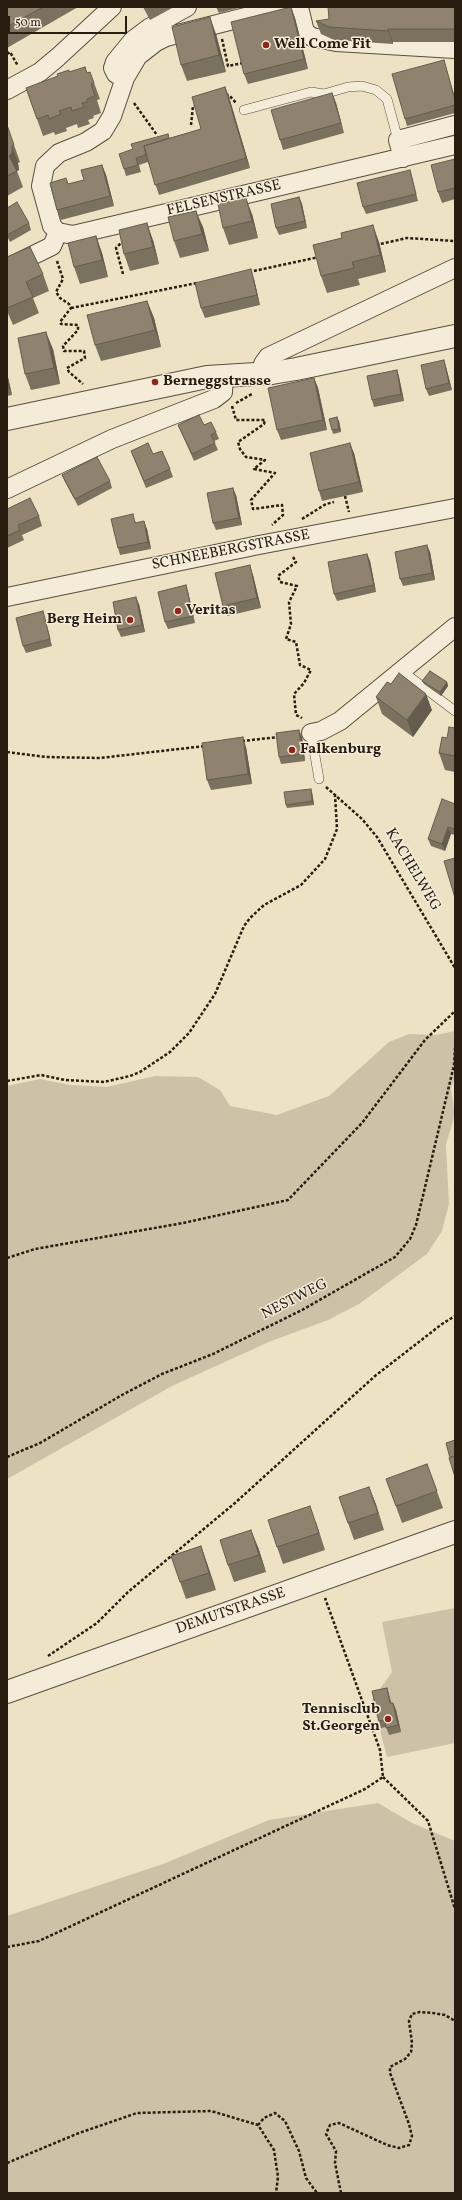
<!DOCTYPE html>
<style>
body{margin:0}
#map{position:relative;width:462px;height:2200px;overflow:hidden;background:#eee2c5;font-family:Vollkorn,serif}
canvas{display:block}
.frame{position:absolute;inset:0;border:8px solid #291d12;pointer-events:none}
.scale{position:absolute;left:8px;top:16px;width:119px;height:18px;box-sizing:border-box;border:2px solid #291d12;border-top:0;padding-left:5px;font-size:12px;line-height:14px;white-space:nowrap;color:#291d12;-webkit-text-stroke:3px #f4ecd9;paint-order:stroke}
</style>
<div id="map">
<canvas width="462" height="2200"></canvas>
<div class="frame"></div>
<div class="scale">50 m</div>
</div>
<script>
const context = document.querySelector('canvas').getContext('2d');
context.lineJoin = 'round';
function paint(path, color) { context.fillStyle = color; context.fill(path, 'evenodd'); }
const poly = rows => new Path2D(rows.map(r => 'M' + r).join(''));
function trace(path, color, width, dash) { context.strokeStyle = color; context.lineWidth = width; context.lineCap = dash ? 'butt' : 'round'; context.setLineDash(dash || []); context.stroke(path); }
function label(font, color, halo, rows, align = 'center') {
  context.font = font + ' Vollkorn,serif'; context.lineWidth = 3; context.setLineDash([]); context.textBaseline = 'middle'; context.strokeStyle = halo; context.fillStyle = color; for (const [text, x, y, turn = 0] of rows) {
    context.save(); context.translate(x, y); context.rotate((+turn || 0) * Math.PI / 180); context.textAlign = isNaN(turn) ? turn : align; if (halo) context.strokeText(text, 0, 0); context.fillText(text, 0, 0); context.restore();
  }
}
paint(poly([
 [455,1031,455,1077,451,1089,455,1114,446,1145,449,1204,442,1231,427,1254,359,1304,328,1320,271,1341,172,1386,7,1479,7,1086,40,1079,70,1085,107,1087,155,1076,198,1077,220,1090,230,1106,277,1115,329,1096,389,1042,409,1034,436,1035],
 [455,1608,455,1743,387,1757,372,1700,392,1672,382,1622],
 [378,1803,412,1823,455,1841,455,2193,7,2193,7,1916,163,1864,269,1820]
]), '#cdc1a7');
const service = poly([
 [244,110,311,92,324,94,348,87,362,86,376,90,387,99,398,140],
 [402,671,455,711],
 [311,733,319,779]
]);
const minor = poly([
 [299,7,305,32,312,37,336,42,455,49],
 [125,78,116,74,113,68,115,62,133,40,149,28,187,7],
 [7,90,40,72,58,57,112,7],
 [403,158,398,140,455,125],
 [58,232,52,226,41,186,45,166,59,153,86,142,103,131,112,116,125,78,138,56,156,42,166,37,285,7],
 [7,268,52,246,58,232,73,235,455,145],
 [263,373,263,364,268,357,455,268],
 [7,489,112,439,214,399,223,392,224,375],
 [7,597,259,545,455,508],
 [311,733,321,731,340,721,455,627]
]);
const tertiary = poly([
 [7,419,207,377,272,373,296,369,455,336],
 [7,1692,455,1532]
]);
trace(service, '#5a4e3f', 10);
trace(minor, '#5a4e3f', 20);
trace(tertiary, '#5a4e3f', 24);
trace(poly([
 [222,39,228,66,243,63],
 [7,54,10,52,18,66],
 [226,96,229,95,236,103],
 [134,103,157,135],
 [191,125,193,106,197,105],
 [376,245,407,238,455,241],
 [57,261,63,279,56,292,60,298,69,304,71,308,60,322,61,324,78,325,78,330,63,346,64,351,84,351,85,358,67,368,69,372,83,384],
 [249,272,319,257],
 [123,274,116,248,123,241],
 [71,308,197,283],
 [236,403,252,394],
 [232,406,236,420,265,420,264,424,238,442,240,449,246,457,265,460,254,469,275,473,251,500,253,509,282,505,283,515,272,525],
 [345,496,349,512],
 [302,519,326,504,334,502],
 [293,557,296,562,278,576,280,582,297,586,289,602,291,624,286,639,296,642,300,665,311,670,304,683,294,694,296,715,302,718],
 [242,741,279,737],
 [7,752,46,757,100,758,205,746],
 [326,787,362,819,377,837,455,968],
 [7,1081,41,1075,65,1080,104,1082,130,1076,140,1072,170,1052,189,1033,215,994,244,926,250,918,264,905,301,885,325,859,337,829,335,795],
 [7,1258,35,1249,183,1223,288,1200,362,1123,425,1040,455,1011],
 [7,1457,40,1443,122,1395,162,1374,213,1354,302,1310,395,1257,410,1239,416,1225,454,1065,455,1048],
 [48,1656,97,1623,128,1592,235,1503,375,1376,442,1324,455,1316],
 [383,1777,428,1821,455,1909],
 [7,1947,39,1941,365,1789,383,1777,380,1750,325,1598],
 [258,2125,264,2118,275,2113,285,2121,299,2151,306,2178,317,2193],
 [7,2163,79,2133,137,2113,211,2111,258,2125,274,2150,278,2177,276,2193],
 [341,2193,335,2163,336,2151,326,2134,330,2125,339,2123,387,2145,399,2148,409,2145,412,2136,409,2124,390,2073,390,2067,405,2059,411,2052,412,2043,409,2021,412,2014,420,2012,433,2013,445,2015,455,2021]
]), '#291d12', 2.5, [3, 2]);
trace(service, '#f4ecd9', 9);
trace(minor, '#f4ecd9', 18);
trace(tertiary, '#f4ecd9', 22);
paint(poly([
 [7,7,78,7,7,48],
 [143,7,174,7,150,20],
 [216,7,242,7,219,13],
 [291,7,295,18,308,69,248,84,244,74],
 [455,7,455,42,393,42,393,44,334,40,321,34,316,21],
 [216,34,226,72,187,81,181,65],
 [446,67,455,98,455,113,407,126,405,119],
 [69,72,87,73,90,72,100,99,97,100,101,113,93,116,94,118,88,120,90,124,78,128,77,124,66,128,67,131,55,135,54,132,43,136,26,88],
 [225,87,229,97,250,168,159,195,148,162,139,165,141,172,126,176,124,169,133,149,168,134,169,138,201,129],
 [332,93,336,103,344,133,283,150,280,140],
 [7,125,20,162,18,163,19,170,17,171,23,187,7,196],
 [455,159,455,199,442,203,438,192],
 [102,165,106,175,114,206,61,220,57,210,68,184,84,180],
 [410,170,412,177,418,201,366,214,363,207],
 [299,197,302,204,307,228,279,235,276,228],
 [7,208,29,223,31,230,10,242,7,236],
 [252,214,258,238,229,245,223,228],
 [203,227,209,251,180,258,174,241],
 [96,236,102,253,108,277,80,284,74,267],
 [153,240,159,264,130,271,124,254],
 [379,242,386,272,358,279,360,285,327,293,321,276],
 [7,257,43,274,49,291,33,298,39,313,13,325,7,311],
 [254,279,260,305,205,318,201,308],
 [147,301,154,318,161,347,101,361,95,345],
 [53,349,60,384,31,390,25,374],
 [446,367,452,390,429,396,426,389],
 [397,370,399,377,404,401,374,407,372,400],
 [7,373,12,395,7,396],
 [314,378,318,388,327,430,281,440,277,430],
 [339,421,341,432,333,434,332,430],
 [178,425,204,425,216,432,219,439,214,441,218,450,194,461,181,432],
 [131,451,153,454,170,469,173,477,146,488],
 [354,453,363,492,322,501,319,491],
 [62,475,110,481,112,488,78,506,65,482],
 [236,495,242,525,216,530,213,523],
 [7,509,39,516,42,526,22,535,24,540,7,548],
 [136,521,136,523,147,529,151,549,120,555,118,548],
 [430,552,435,580,403,586,400,579],
 [367,554,370,561,376,592,337,601,334,594],
 [253,575,261,608,227,616,223,606],
 [186,585,188,592,195,623,168,629,165,622],
 [139,604,145,632,121,637,118,630],
 [45,618,52,646,26,653,23,646],
 [422,681,447,682,448,686,441,696,424,684],
 [376,697,432,710,413,737,382,714],
 [455,728,455,772,445,770,439,753],
 [302,737,305,761,281,764,279,757],
 [246,747,252,784,211,790,207,780],
 [312,792,314,805,287,808,286,805],
 [455,804,455,835,451,834,445,851,431,846,428,839],
 [427,1464,443,1508,402,1523,386,1479],
 [369,1487,384,1530,354,1540,348,1523],
 [316,1522,325,1550,283,1564,277,1547],
 [201,1546,216,1590,186,1599,180,1582],
 [258,1547,266,1572,234,1582,228,1565],
 [387,1688,389,1695,391,1703,393,1703,396,1710,401,1732,389,1735,386,1727,381,1728,379,1721]
]), '#7b715f');
paint(poly([
 [291,7,295,18,308,69,304,59],
 [210,17,216,34,226,72,219,55],
 [388,29,393,42,393,44,388,31],
 [225,87,229,97,250,168,246,158],
 [332,93,336,103,344,133],
 [12,146,18,163,19,170,17,171,9,156],
 [102,165,106,175,114,206,110,196],
 [299,197,302,204,307,228,305,221],
 [246,198,252,214,258,238,252,221],
 [196,211,203,227,209,251,202,234],
 [147,223,153,240,159,264,153,247],
 [373,225,379,242,386,272,380,255],
 [96,236,102,253,108,277,102,260],
 [251,269,254,279,260,305,257,295],
 [147,301,154,318,161,347,155,330],
 [46,332,53,349,60,384,54,368],
 [444,360,446,367,452,390,449,383],
 [397,370,399,377,404,401,401,394],
 [7,373,12,395,9,388,7,378],
 [314,378,318,388,327,430,323,420],
 [337,417,339,421,341,432,339,429],
 [350,443,354,453,363,492,359,482],
 [233,488,236,495,242,525,239,518],
 [144,521,147,529,151,549,148,542],
 [427,545,430,552,435,580,432,573],
 [367,554,370,561,376,592,374,585],
 [250,565,253,575,261,608,257,598],
 [186,585,188,592,195,623,193,616],
 [136,597,139,604,145,632,142,625],
 [447,682,448,686,441,696,440,692],
 [426,694,432,710,413,737,407,720],
 [299,730,302,737,305,761,302,754],
 [243,737,246,747,252,784,248,774],
 [311,789,312,792,314,805,312,801],
 [448,827,451,834,445,851,442,844],
 [369,1487,376,1504,384,1530,378,1513],
 [251,1530,258,1547,266,1572,259,1555],
 [201,1546,207,1563,216,1590,209,1573],
 [387,1688,389,1695,393,1710,390,1703],
 [393,1703,396,1710,401,1732,398,1725]
]), '#645c4e');
const building = poly([
 [7,7,43,7,7,27,7,7],
 [291,7,304,59,244,74,231,22,291,7],
 [328,7,455,7,455,29,388,29,388,31,329,27,316,21,329,19,328,7],
 [210,17,219,55,181,65,172,27,210,17],
 [444,60,455,100,455,105,405,119,392,74,444,60],
 [85,67,87,73,90,72,94,83,91,84,95,96,87,99,87,102,82,103,84,107,72,111,71,107,59,111,61,114,49,119,48,115,37,119,26,88,58,76,57,74,69,70,69,72,85,67],
 [225,87,246,158,155,185,144,146,201,129,192,97,225,87],
 [332,93,341,123,280,140,271,110,332,93],
 [7,125,14,145,12,146,12,153,9,156,17,171,7,176,7,125],
 [168,134,169,138,144,146,146,155,136,158,138,165,124,169,119,154,133,149,131,144,168,134],
 [455,159,455,188,438,192,431,165,455,159],
 [102,165,110,196,57,210,50,183,66,178,68,184,84,180,81,170,102,165],
 [410,170,416,194,363,207,357,183,410,170],
 [299,197,305,221,276,228,271,204,299,197],
 [246,198,252,221,223,228,218,204,246,198],
 [17,202,29,223,7,235,7,208,17,202],
 [196,211,202,234,174,241,168,217,196,211],
 [147,223,153,247,124,254,119,230,147,223],
 [373,225,380,255,352,262,354,268,321,276,313,245,342,238,341,233,373,225],
 [96,236,102,260,74,267,68,243,96,236],
 [30,247,43,274,26,282,33,297,7,308,7,257,30,247],
 [251,269,257,295,201,308,195,283,251,269],
 [147,301,155,330,95,345,87,315,147,301],
 [46,332,54,368,25,374,18,338,46,332],
 [444,360,449,383,426,389,421,365,444,360],
 [397,370,401,394,372,400,367,376,397,370],
 [7,378,9,388,7,389,7,378],
 [314,378,323,420,277,430,268,388,314,378],
 [199,415,204,425,211,422,216,432,211,435,215,443,192,454,178,425,199,415],
 [337,417,339,429,332,430,329,419,337,417],
 [148,443,153,454,162,451,170,469,144,481,131,451,148,443],
 [350,443,359,482,319,491,310,453,350,443],
 [97,457,110,481,75,499,62,475,97,457],
 [233,488,239,518,213,523,207,493,233,488],
 [30,498,39,516,18,525,20,530,7,536,7,509,30,498],
 [133,514,135,523,144,521,148,542,118,548,111,519,133,514],
 [427,545,432,573,400,579,395,552,427,545],
 [367,554,374,585,334,594,328,562,367,554],
 [250,565,257,598,223,606,215,573,250,565],
 [186,585,193,616,165,622,158,592,186,585],
 [136,597,142,625,118,630,113,602,136,597],
 [43,611,50,639,23,646,16,618,43,611],
 [430,671,447,682,440,692,422,681,430,671],
 [399,673,426,694,407,720,376,697,387,682,391,684,399,673],
 [449,727,455,728,455,756,439,753,442,737,447,738,449,727],
 [299,730,302,754,279,757,276,733,299,730],
 [243,737,248,774,207,780,202,743,243,737],
 [311,789,312,801,286,805,284,792,311,789],
 [442,799,455,804,455,829,448,827,442,844,428,839,442,799],
 [455,858,455,898,444,861,455,858],
 [455,1440,455,1456,450,1458,446,1443,455,1440],
 [455,1456,455,1477,449,1458,455,1456],
 [427,1464,437,1491,396,1506,386,1479,427,1464],
 [369,1487,378,1513,348,1523,339,1497,369,1487],
 [310,1506,319,1533,277,1547,268,1520,310,1506],
 [251,1530,259,1555,228,1565,220,1540,251,1530],
 [201,1546,209,1573,180,1582,171,1556,201,1546],
 [387,1688,390,1703,393,1703,398,1725,386,1728,385,1720,379,1721,372,1691,387,1688]
]);
paint(building, '#8f836f');
trace(building, '#645c4e', 1);
for (const [x, y, r, color] of [
 [266,45,4,"#8f2418"],
 [155,382,4,"#8f2418"],
 [178,611,4,"#8f2418"],
 [130,620,4,"#8f2418"],
 [292,750,4,"#8f2418"],
 [388,1719,4,"#8f2418"]
]) { const dot = new Path2D(); dot.arc(x, y, r, 0, 2 * Math.PI); context.fillStyle = color; context.fill(dot); trace(dot, '#f4ecd9', 1.5); }
label('bold 15px', '#291d12', '#f4ecd9', [
 ["Well Come Fit",274,45],
 ["Berneggstrasse",163,382],
 ["Veritas",186,611],
 ["Berg Heim",122,620,"right"],
 ["Falkenburg",300,750],
 ["Tennisclub",380,1710,"right"],
 ["St.Georgen",380,1727,"right"]
], 'left');
label('15px', '#291d12', '#f4ecd9', [
 ["FELSENSTRASSE",224,199,-13],
 ["SCHNEEBERGSTRASSE",231,551,-11],
 ["KACHELWEG",412,870,59],
 ["NESTWEG",295,1300,-27],
 ["DEMUTSTRASSE",231,1612,-19]
]);
</script>
